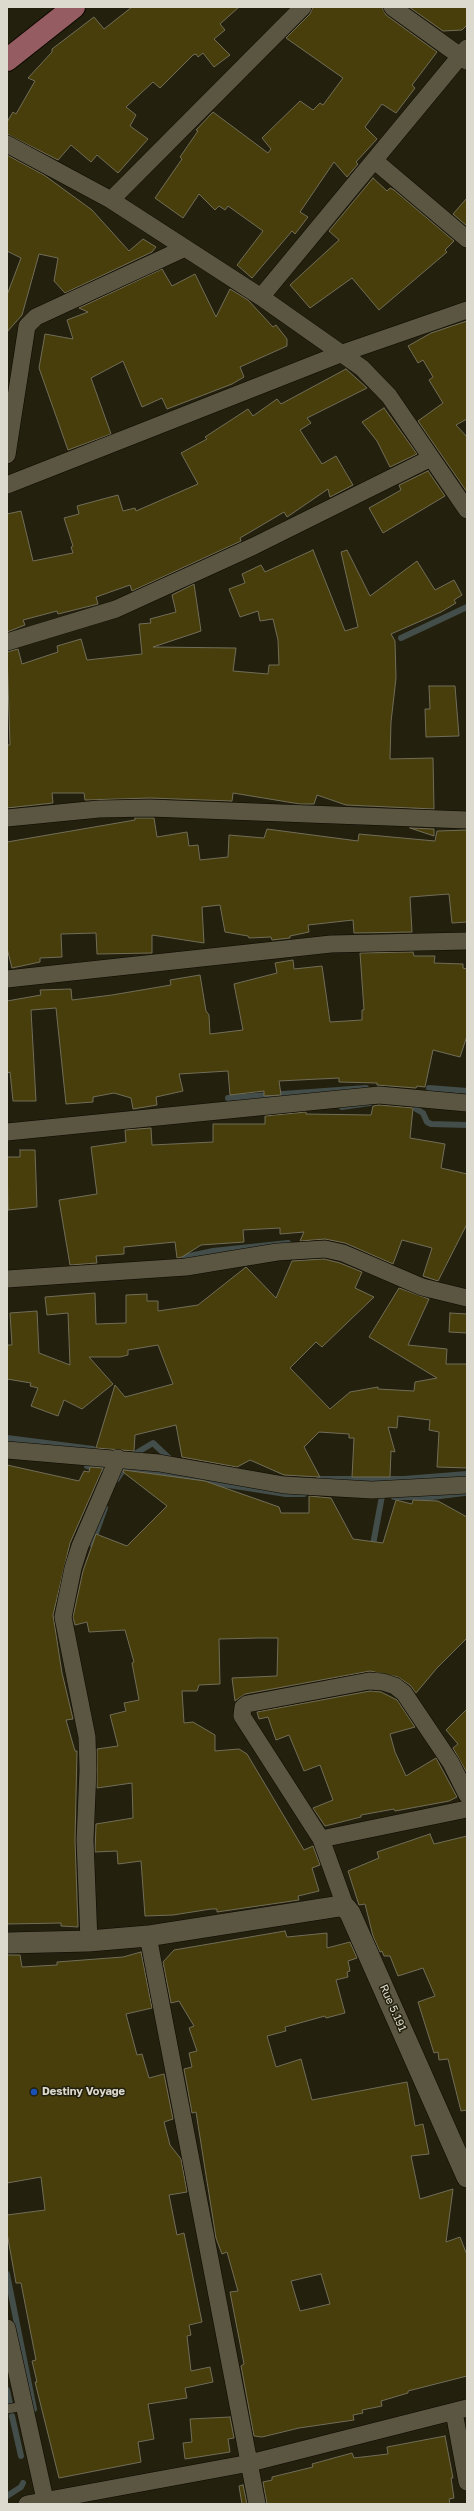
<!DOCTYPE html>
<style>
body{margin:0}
#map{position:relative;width:474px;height:2511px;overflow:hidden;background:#23200d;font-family:"Golos Text",sans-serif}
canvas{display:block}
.frame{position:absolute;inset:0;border:8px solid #dcdace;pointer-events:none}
</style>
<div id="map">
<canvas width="474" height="2511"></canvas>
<div class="frame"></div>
</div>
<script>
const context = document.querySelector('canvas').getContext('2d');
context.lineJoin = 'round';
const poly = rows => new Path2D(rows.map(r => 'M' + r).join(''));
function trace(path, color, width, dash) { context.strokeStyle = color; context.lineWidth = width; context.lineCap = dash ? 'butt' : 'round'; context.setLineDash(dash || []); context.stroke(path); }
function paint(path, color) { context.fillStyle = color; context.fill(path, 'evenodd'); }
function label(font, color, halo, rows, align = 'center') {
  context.font = font + ' "Golos Text",sans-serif'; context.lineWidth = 3; context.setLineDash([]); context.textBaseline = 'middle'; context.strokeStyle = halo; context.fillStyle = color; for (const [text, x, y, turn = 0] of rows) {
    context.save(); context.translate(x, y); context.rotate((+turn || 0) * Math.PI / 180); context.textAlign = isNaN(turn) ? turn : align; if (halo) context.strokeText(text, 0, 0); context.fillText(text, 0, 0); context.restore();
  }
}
trace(poly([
 [401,638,467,607],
 [429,1088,467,1091],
 [228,1098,366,1088],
 [342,1107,370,1103],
 [416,1109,423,1113,427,1122,431,1124,467,1125],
 [185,1257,213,1251,288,1243],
 [7,1438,93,1449],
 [133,1455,153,1443,170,1459],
 [87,1466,106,1470,105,1474],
 [117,1479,123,1470,134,1470,154,1471,203,1481],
 [319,1479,404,1479,467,1474],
 [209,1482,286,1494,304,1494],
 [394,1497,432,1497,464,1493],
 [92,1544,105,1508],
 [372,1550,382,1496],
 [7,2274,34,2409],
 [7,2390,10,2404],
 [12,2416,21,2456],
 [7,2496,21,2487,23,2483]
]), '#434d4a', 6);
const building = poly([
 [132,7,239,7,220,24,225,30,214,39,230,55,214,67,203,53,198,57,196,54,193,55,160,88,153,82,126,107,136,115,130,126,148,139,118,173,97,155,91,162,71,145,58,160,7,134,7,122,13,112,16,114,35,81,28,78,52,52,52,49,94,17,104,29,132,7],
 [313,7,382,7,386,15,437,52,412,85,415,88,396,113,382,104,365,127,377,139,356,162,358,164,347,177,334,162,300,212,308,217,295,234,292,231,252,278,237,265,263,231,228,206,225,210,219,206,215,210,199,194,183,218,155,198,182,159,180,157,198,131,196,130,213,112,268,153,271,149,262,138,300,101,313,110,320,103,323,105,343,78,286,38,310,14,313,7],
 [409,7,467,7,467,25,462,30,443,31,409,7],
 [7,155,44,175,92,210,129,251,143,239,156,247,152,252,65,293,54,281,58,258,39,254,22,315,7,332,7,295,21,258,7,251,7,155],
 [373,178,387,191,390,188,394,190,454,241,445,250,447,252,379,310,352,278,310,308,290,285,339,240,329,231,373,178],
 [467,198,467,226,453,214,467,198],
 [162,269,172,286,195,274,216,317,230,289,248,300,273,327,276,325,287,339,287,346,240,367,244,377,232,384,167,409,162,398,142,407,123,361,91,378,111,434,68,450,39,368,45,334,73,339,67,320,88,312,79,308,162,269],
 [467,321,467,419,456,425,467,437,467,492,418,421,443,403,429,380,433,377,423,360,418,363,408,346,431,333,467,321],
 [346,369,367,388,307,418,311,423,300,430,322,464,336,456,353,485,330,497,328,489,287,517,284,512,240,538,241,541,132,591,130,585,96,597,98,604,58,614,57,611,23,620,25,625,7,632,7,514,21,511,33,561,73,553,71,547,73,546,64,518,79,514,77,506,118,495,123,511,135,508,136,511,198,484,181,453,207,439,205,437,248,409,253,416,277,399,281,404,346,369],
 [384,408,417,454,390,467,377,441,362,422,384,408],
 [428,471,445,496,383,533,369,508,401,490,399,485,428,471],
 [313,550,345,631,358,627,341,552,347,550,370,596,417,561,435,590,454,580,462,595,454,600,456,603,441,612,391,634,395,641,396,678,391,722,390,759,433,758,434,809,346,805,317,795,314,804,300,804,233,793,232,801,150,798,85,800,84,793,52,793,53,803,7,808,7,745,10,745,7,652,18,649,22,664,58,652,57,646,81,639,87,660,142,654,139,624,151,623,150,619,176,612,172,595,194,584,201,631,153,647,236,648,233,671,268,674,269,665,279,665,278,640,273,619,260,621,258,611,240,617,229,589,245,583,242,574,261,565,265,572,313,550],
 [429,686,455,686,459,736,426,737,425,709,430,709,429,686],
 [135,818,154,818,157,837,187,832,189,846,198,845,200,860,228,857,229,835,264,838,267,829,358,841,359,834,435,841,437,831,467,830,467,922,452,923,449,894,410,897,412,932,354,933,353,920,308,925,309,932,290,936,290,938,272,940,271,937,249,938,248,936,225,932,220,905,202,907,204,943,152,935,152,953,97,954,96,933,61,934,62,957,40,958,40,962,12,968,7,948,7,842,135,820,135,818],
 [410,828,434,829,434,836,410,828],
 [413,952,414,956,435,956,434,963,463,964,463,968,467,969,467,1036,460,1057,433,1050,425,1087,417,1086,416,1088,377,1085,377,1083,339,1082,339,1078,279,1081,281,1095,264,1096,264,1091,230,1095,228,1071,179,1074,183,1091,156,1097,157,1105,133,1109,131,1098,114,1093,93,1097,93,1102,66,1104,56,1008,31,1010,36,1101,13,1101,10,1072,7,1073,7,1001,41,995,40,990,71,989,72,1000,112,995,171,985,170,980,200,975,206,1011,209,1015,210,1034,243,1030,234,984,277,973,275,963,293,960,294,969,322,966,330,1022,362,1020,362,1010,364,1010,360,953,413,952],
 [379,1105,413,1108,410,1138,445,1144,441,1168,467,1174,467,1224,438,1281,423,1276,432,1248,402,1240,393,1264,345,1243,325,1239,300,1241,304,1232,280,1234,280,1228,243,1230,244,1242,201,1245,182,1257,177,1258,175,1242,124,1247,124,1254,96,1256,97,1263,70,1265,59,1200,97,1194,91,1147,126,1142,125,1130,151,1128,152,1145,213,1142,213,1124,265,1124,265,1116,306,1112,306,1114,371,1115,373,1106,379,1105],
 [20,1150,35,1150,37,1207,8,1210,7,1157,20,1157,20,1150],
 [324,1259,340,1263,362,1272,355,1288,374,1297,322,1347,316,1342,290,1368,330,1409,350,1392,378,1387,378,1389,414,1391,415,1382,437,1378,369,1337,399,1288,429,1299,408,1345,447,1349,446,1364,467,1364,467,1468,437,1467,439,1432,429,1430,430,1420,398,1416,397,1428,388,1427,395,1452,391,1451,390,1477,352,1477,354,1438,349,1438,349,1434,319,1432,304,1447,320,1477,284,1475,250,1460,237,1467,182,1457,176,1425,135,1435,134,1451,96,1448,115,1385,125,1397,173,1384,158,1345,128,1350,128,1355,120,1357,89,1357,113,1384,82,1409,64,1400,58,1416,31,1406,38,1388,30,1386,31,1383,7,1379,7,1345,12,1345,10,1313,37,1311,39,1353,70,1365,68,1313,47,1315,45,1297,95,1293,96,1324,126,1323,126,1295,147,1294,147,1301,158,1301,158,1311,198,1305,246,1267,276,1298,292,1261,324,1259],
 [450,1313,467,1314,467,1333,449,1332,450,1313],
 [7,1465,79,1481,84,1471,89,1472,90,1467,103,1468,70,1543,53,1615,62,1673,73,1719,66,1720,75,1751,77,1751,75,1840,78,1927,61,1926,61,1923,7,1924,7,1465],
 [124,1470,205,1481,279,1507,281,1513,309,1513,309,1496,331,1498,353,1539,383,1543,396,1500,412,1504,413,1500,438,1501,467,1517,467,1638,437,1668,416,1693,410,1685,398,1677,370,1671,245,1694,235,1701,232,1678,277,1676,278,1638,259,1638,219,1639,220,1684,199,1685,197,1691,182,1691,184,1723,193,1722,215,1735,215,1751,239,1749,247,1754,304,1850,313,1846,320,1865,312,1868,319,1891,298,1896,299,1900,217,1912,217,1909,211,1909,173,1915,145,1916,141,1861,118,1864,117,1851,95,1852,96,1824,133,1818,132,1783,97,1788,97,1749,118,1746,110,1715,126,1711,124,1703,139,1700,132,1663,134,1662,125,1630,89,1632,87,1622,75,1625,73,1617,83,1571,96,1534,127,1546,167,1506,123,1472,124,1470],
 [370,1691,381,1692,397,1700,415,1727,390,1734,395,1752,406,1776,436,1758,457,1797,449,1801,395,1811,394,1809,361,1815,361,1817,325,1826,313,1808,333,1800,320,1765,304,1771,289,1735,276,1740,268,1717,259,1719,257,1712,370,1691],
 [467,1709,467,1773,453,1748,458,1744,446,1730,467,1709],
 [430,1834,434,1844,467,1836,467,2110,461,2111,448,2059,439,2060,438,2052,434,2053,418,2002,435,1996,423,1968,398,1976,390,1956,384,1956,382,1951,380,1952,373,1936,365,1904,359,1905,348,1871,379,1858,377,1852,430,1834],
 [285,1931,287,1937,327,1933,327,1948,350,1942,357,1958,348,1961,350,1971,347,1972,348,1977,336,1980,345,2013,326,2018,325,2016,285,2027,286,2031,267,2036,276,2067,301,2059,312,2100,407,2082,415,2126,423,2124,429,2154,411,2156,420,2199,453,2189,446,2242,460,2237,467,2255,467,2376,408,2391,408,2393,381,2401,382,2406,362,2410,363,2413,353,2415,354,2420,299,2428,262,2437,254,2436,242,2371,241,2366,244,2364,230,2292,238,2291,227,2252,222,2254,216,2238,196,2112,192,2113,184,2069,192,2067,189,2053,197,2051,189,2028,194,2026,179,2001,171,2003,163,1962,174,1950,285,1931],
 [321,2274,330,2304,300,2311,291,2281,321,2274],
 [141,1952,152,2008,126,2014,137,2055,142,2054,149,2078,164,2074,173,2119,164,2122,170,2145,181,2159,187,2192,169,2195,177,2235,184,2233,202,2322,189,2325,191,2335,187,2336,191,2371,210,2367,213,2382,185,2388,187,2398,148,2404,154,2439,138,2442,141,2462,59,2478,35,2382,37,2382,32,2361,36,2360,21,2283,16,2283,7,2233,7,2215,45,2210,41,2177,7,2183,7,1955,20,1955,22,1967,57,1965,57,1962,123,1957,141,1952],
 [230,2417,234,2438,228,2439,230,2452,185,2459,183,2443,192,2442,190,2419,230,2417],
 [445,2436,453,2478,451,2478,454,2498,449,2499,450,2504,267,2504,263,2482,272,2480,272,2477,313,2467,312,2464,352,2453,354,2458,388,2454,387,2447,445,2436],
 [243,2485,247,2504,242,2504,239,2486,243,2485]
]);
paint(building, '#473e0c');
trace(building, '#716d58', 1);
const service = poly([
 [7,2409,24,2406]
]);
const minor = poly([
 [392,7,467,61],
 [7,144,111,200,261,297,362,368,389,396,467,510],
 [375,161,467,239],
 [111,200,303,7],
 [261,297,467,48],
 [7,455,27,326,36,317,185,248],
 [7,485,340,354,467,310],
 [7,642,116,609,254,546,431,458],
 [7,818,99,809,150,808,467,820],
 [7,979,331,944,467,941],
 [7,1132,379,1095,467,1103],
 [7,1279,186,1267,277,1252,325,1249,343,1253,422,1287,467,1298],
 [7,1450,159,1463,284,1485,372,1490,467,1485],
 [321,1839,467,1809],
 [346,1908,321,1839,242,1716,243,1707,247,1704,369,1681,383,1682,395,1686,404,1693,451,1763,467,1795],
 [148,1936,257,2504],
 [89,1941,85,1840,88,1770,87,1737,63,1617,73,1568,80,1546,118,1458],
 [7,2328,46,2504],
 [454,2412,467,2482],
 [27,2504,250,2463,467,2408]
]);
const tertiary = poly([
 [7,1943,89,1941,148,1936,340,1906,346,1908,350,1913,467,2177]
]);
const primary = poly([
 [7,60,74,7]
]);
trace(service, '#0d0900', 10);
trace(minor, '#0d0900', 18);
trace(tertiary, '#0d0900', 22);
trace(primary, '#0d0900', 24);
trace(service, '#5a5642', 9);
trace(minor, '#5a5642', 17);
trace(tertiary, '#5a5642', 21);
trace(primary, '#955d62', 22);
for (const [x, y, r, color] of [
 [34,2092,4,"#1a4fb4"]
]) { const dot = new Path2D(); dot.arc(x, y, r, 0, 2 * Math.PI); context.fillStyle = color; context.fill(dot); trace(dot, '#23200d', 1.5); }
label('11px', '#dcdace', '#23200d', [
 ["Rue 5.191",393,2008,66]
]);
label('bold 11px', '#dcdace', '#23200d', [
 ["Destiny Voyage",42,2092]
], 'left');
</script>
